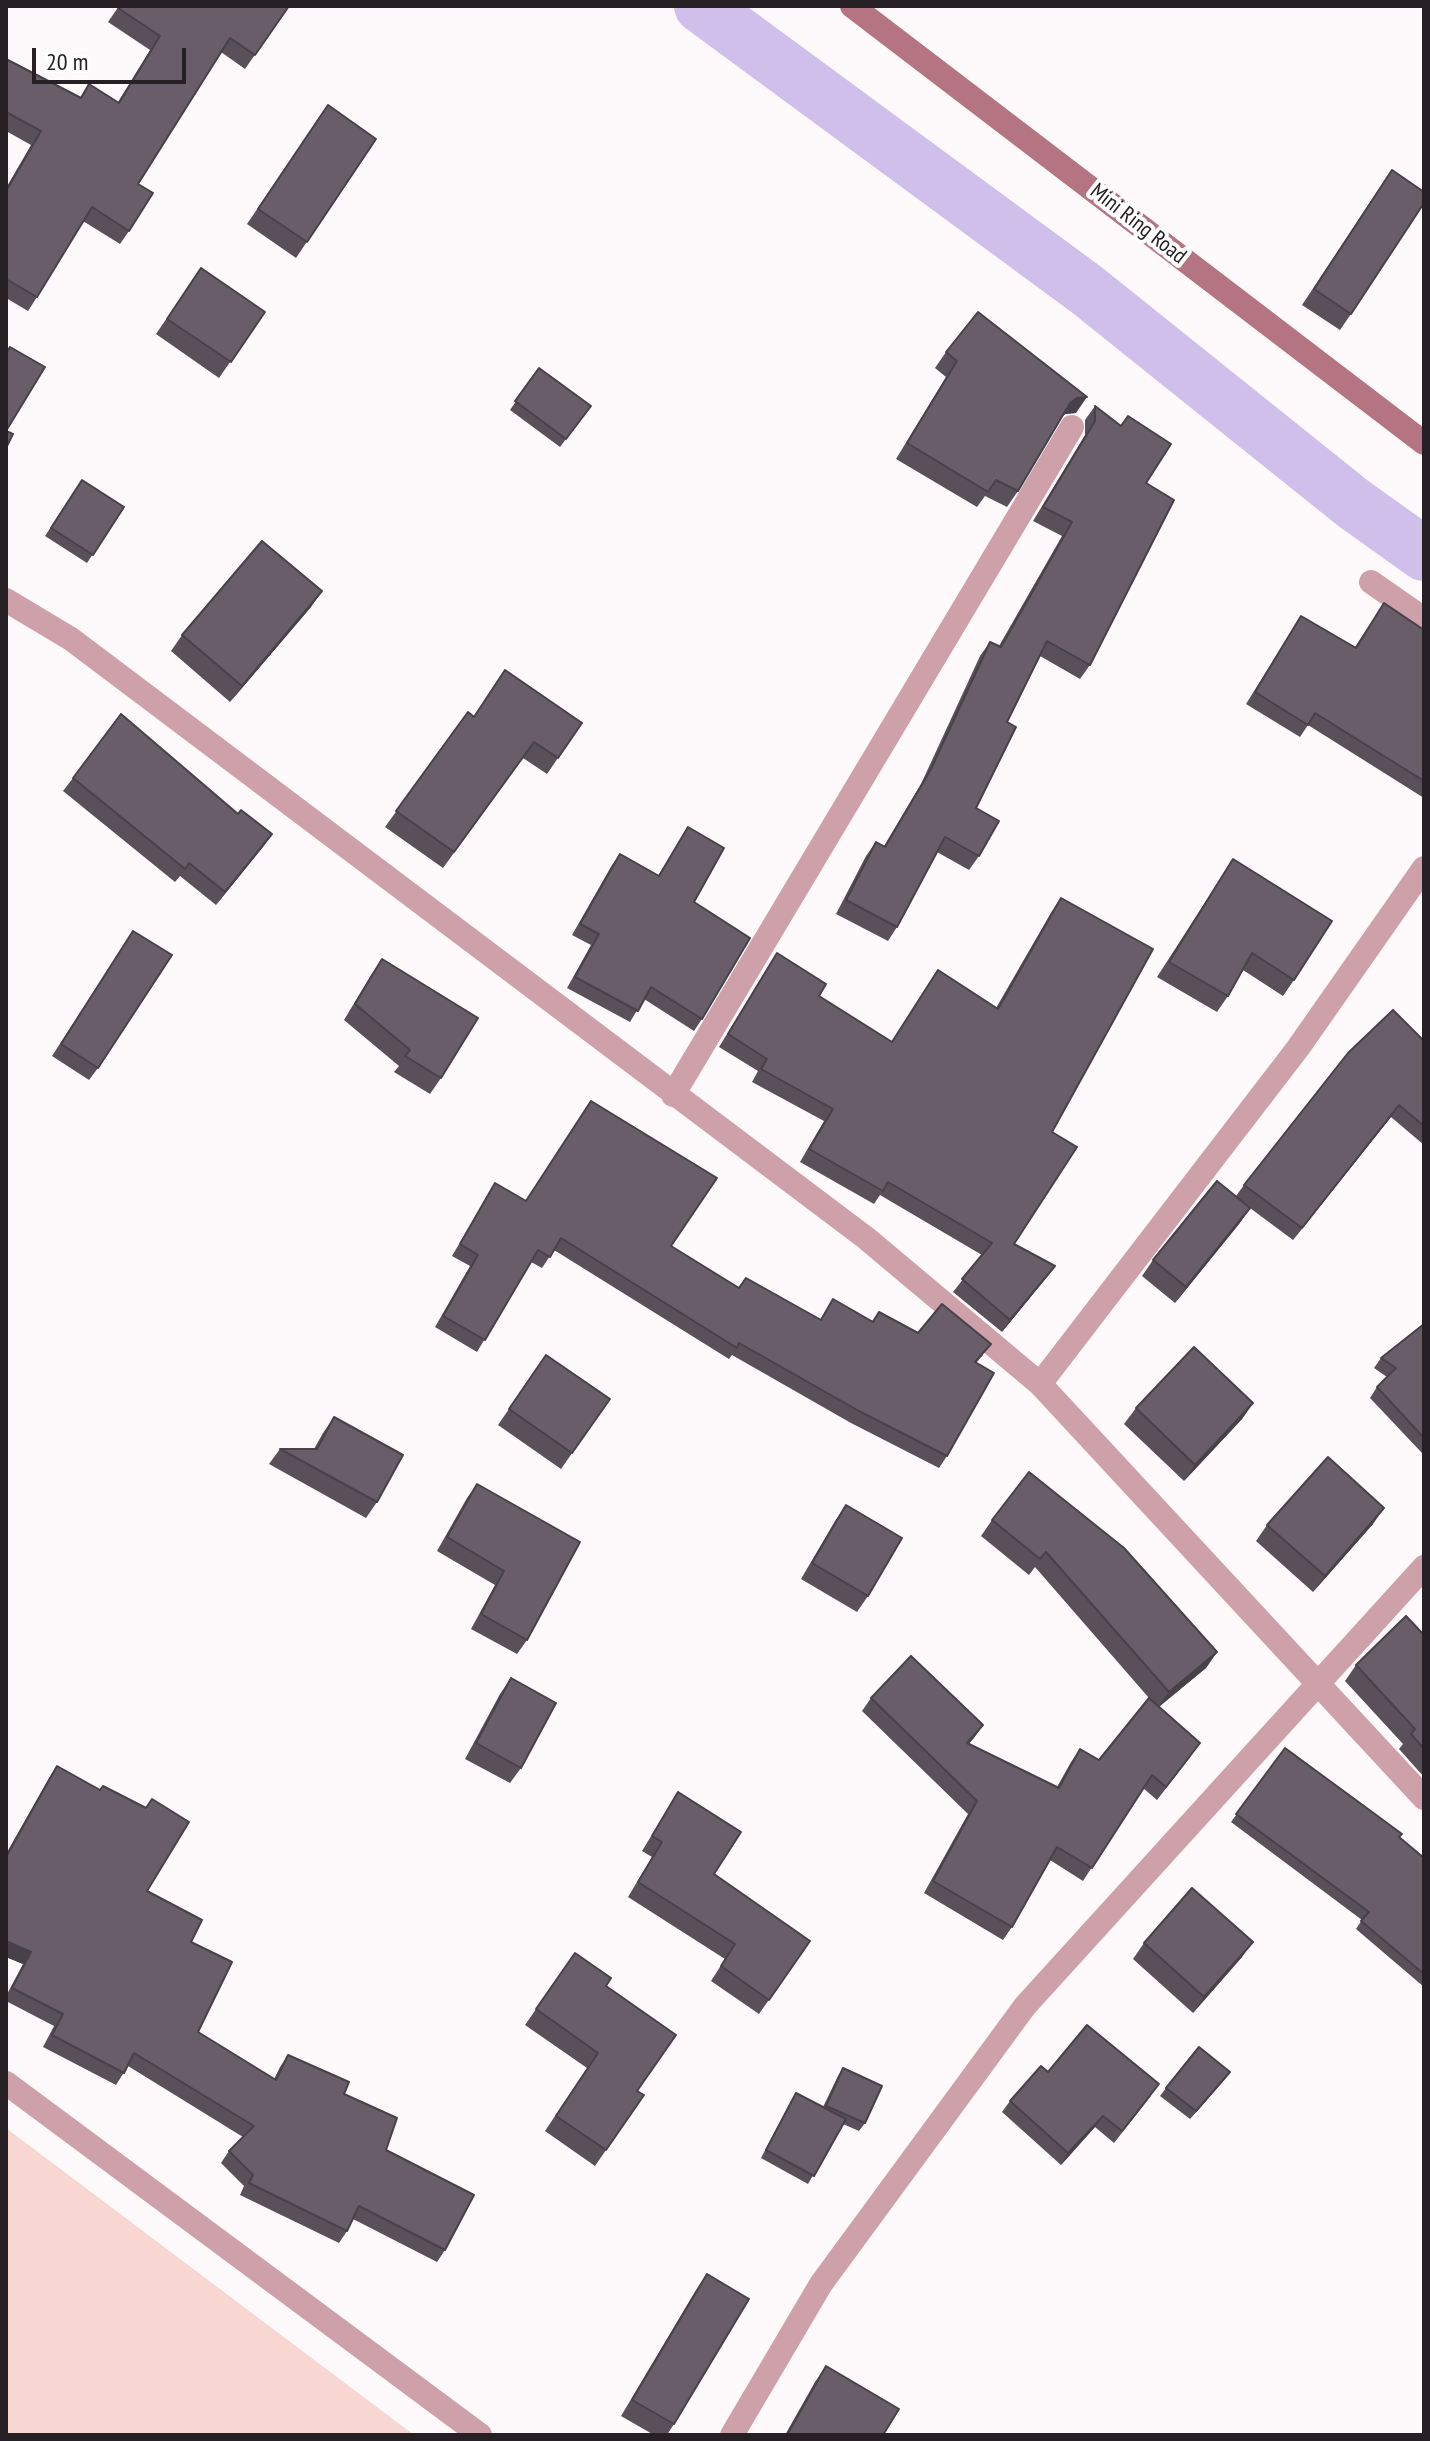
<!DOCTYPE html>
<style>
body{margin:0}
#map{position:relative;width:1430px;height:2441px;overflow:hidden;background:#fefafc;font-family:"PT Sans Narrow",sans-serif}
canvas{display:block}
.frame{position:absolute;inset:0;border:8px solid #262024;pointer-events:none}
.scale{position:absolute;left:32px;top:48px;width:154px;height:36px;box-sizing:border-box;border:4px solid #262024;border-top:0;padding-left:10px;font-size:24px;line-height:28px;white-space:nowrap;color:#262024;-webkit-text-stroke:6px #fff;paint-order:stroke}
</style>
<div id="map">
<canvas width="1430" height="2441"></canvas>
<div class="frame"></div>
<div class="scale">20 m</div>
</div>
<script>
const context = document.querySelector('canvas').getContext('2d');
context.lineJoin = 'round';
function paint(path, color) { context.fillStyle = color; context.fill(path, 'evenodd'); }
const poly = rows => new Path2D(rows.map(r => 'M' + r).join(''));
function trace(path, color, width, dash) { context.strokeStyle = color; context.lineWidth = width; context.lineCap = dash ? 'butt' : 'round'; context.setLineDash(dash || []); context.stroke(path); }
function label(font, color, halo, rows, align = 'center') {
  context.font = font + ' "PT Sans Narrow",sans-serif'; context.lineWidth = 8; context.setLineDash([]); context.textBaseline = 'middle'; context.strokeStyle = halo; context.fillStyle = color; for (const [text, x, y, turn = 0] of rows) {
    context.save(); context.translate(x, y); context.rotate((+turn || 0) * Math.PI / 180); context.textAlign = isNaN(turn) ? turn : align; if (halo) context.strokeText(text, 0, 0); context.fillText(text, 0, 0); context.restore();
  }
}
paint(poly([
 [6,2128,414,2435,6,2435]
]), '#f8d6d2');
trace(poly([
 [701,6,1087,290,1354,504,1424,554]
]), '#d1bfeb', 54);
trace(poly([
 [1371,582,1424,619],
 [6,600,71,639,866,1238,1040,1384,1424,1798],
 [673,1095,1072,427],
 [1040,1384,1298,1048,1424,868],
 [6,2083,480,2435]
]), '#cea0a9', 24);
trace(poly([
 [732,2435,821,2284,1025,2006,1424,1567]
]), '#cea0a9', 24);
trace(poly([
 [852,6,1424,443]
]), '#b57482', 24);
paint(poly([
 [119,6,289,6,245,69,221,52,138,184,129,231,120,244,83,221,37,297,28,311,6,298,6,188,31,145,6,131,6,59,80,98,89,84,118,102,150,50,108,22],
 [328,105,376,139,296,258,247,224],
 [1381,186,1351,314,1340,330,1302,305],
 [201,268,265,312,219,378,156,334],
 [946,352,1076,413,1065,414,1063,416,1018,491,1007,507,985,496,977,507,896,459,946,377,935,368],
 [539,368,591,406,560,447,510,410],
 [1095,406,1146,483,1090,665,1080,679,1040,656,1007,722,976,808,979,856,969,870,937,852,897,927,888,941,836,914,866,856,876,842,884,846,921,784,980,656,990,642,999,646,1062,536,1033,521,1085,435,1085,420],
 [82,480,124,507,87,563,45,536],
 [1384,603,1424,630,1424,798,1308,725,1300,737,1246,704,1301,616,1355,647],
 [311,607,230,702,171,651,182,635],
 [468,712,473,716,582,723,547,774,523,758,443,868,385,827],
 [73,778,238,814,272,834,216,905,180,876,175,882,63,791],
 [688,827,702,1019,694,1031,644,999,630,1022,567,988,591,945,572,935,612,865,620,854,658,876],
 [1233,859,1294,980,1283,996,1243,970,1228,996,1217,1012,1157,977],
 [1061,898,1052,1132,1014,1244,1055,1266,1002,1332,953,1292,982,1255,880,1195,874,1204,800,1162,824,1121,752,1082,758,1071,719,1047,777,953,819,996,891,1041,996,1008,1052,911],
 [133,931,98,1068,89,1080,52,1056],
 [382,959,441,1078,430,1094,394,1072,399,1066,344,1020,371,975],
 [1424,1041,1424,1145,1391,1117,1293,1240,1250,1208,1239,1224,1175,1303,1142,1276,1153,1260,1236,1196,1244,1185],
 [495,1183,525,1201,671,1246,738,1288,746,1278,820,1320,833,1299,872,1321,879,1312,918,1333,983,1355,976,1363,947,1456,939,1468,851,1423,732,1355,729,1359,554,1250,542,1268,531,1262,477,1352,435,1327,470,1266,452,1256],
 [1424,1324,1424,1451,1422,1453,1370,1398,1377,1387,1387,1377,1374,1368,1381,1358],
 [546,1355,610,1399,561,1469,498,1425],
 [1253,1403,1242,1419,1184,1481,1124,1424,1136,1408],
 [334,1417,377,1502,366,1518,269,1464,280,1449,314,1449,323,1433],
 [477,1484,527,1640,517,1654,471,1629,495,1585,437,1551,467,1498],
 [846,1505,868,1596,857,1612,801,1579,835,1521],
 [992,1520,1217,1652,1206,1668,1159,1707,1191,1756,1157,1800,1143,1788,1083,1881,1050,1860,1012,1927,1003,1940,924,1893,968,1814,862,1711,871,1698,983,1725,969,1744,1057,1787,1071,1762,1080,1749,1099,1760,1149,1698,1035,1567,1029,1575,981,1536],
 [1373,1524,1313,1592,1256,1541,1267,1525],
 [1424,1635,1424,1777,1399,1749,1403,1744,1345,1681,1356,1665],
 [511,1678,521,1768,510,1783,465,1759,500,1694],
 [1285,1748,1399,1837,1424,1858,1424,1987,1356,1929,1362,1920,1231,1822],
 [57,1766,100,1790,103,1786,146,1808,152,1799,147,1891,191,1942,198,2032,274,2079,280,2067,288,2055,344,2094,386,2150,445,2250,437,2262,353,2219,347,2231,339,2243,240,2195,244,2186,221,2163,229,2151,243,2137,128,2066,116,2085,43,2047,54,2026,6,2001,6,1996,23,1964,6,1957,6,1854,49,1778],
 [678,1792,714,1874,810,1941,759,2014,711,1981,725,1959,628,1897,652,1857,642,1851],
 [1144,1943,1242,1957,1193,2013,1133,1959],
 [575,1953,606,1986,637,2091,644,2095,595,2166,545,2131,587,2068,525,2025],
 [843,2068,865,2123,859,2131,843,2124,808,2184,761,2158,791,2101,796,2093,823,2107,838,2076],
 [1048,2072,1151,2096,1114,2143,1095,2127,1061,2165,1002,2112,1010,2101],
 [1224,2080,1190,2119,1160,2096,1166,2088],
 [707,2274,674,2424,667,2435,654,2435,621,2416,696,2290],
 [826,2366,883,2435,785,2435,815,2382]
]), '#59505a');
paint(poly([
 [1087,397,1076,413,1065,414,1059,419,1070,403,1077,398],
 [322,591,311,607,230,702,242,686],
 [272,834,263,847,216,905,225,892],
 [1399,1105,1391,1117,1293,1240,1302,1228],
 [1250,1208,1239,1224,1175,1303,1186,1287],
 [1055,1266,1046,1278,1002,1332,1010,1320],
 [1253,1403,1242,1419,1184,1481,1195,1465],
 [1384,1508,1373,1524,1313,1592,1325,1576],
 [1217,1652,1206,1668,1157,1708,1169,1692],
 [983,1725,974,1738,958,1755,967,1743],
 [6,1941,31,1952,23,1964,6,1957],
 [1253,1942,1242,1957,1193,2013,1204,1997],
 [1230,2072,1224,2080,1190,2119,1196,2111],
 [1103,2116,1095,2127,1061,2165,1068,2153]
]), '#49414a');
const building = poly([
 [120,6,289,6,255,55,230,38,138,184,153,193,129,231,92,207,37,297,6,279,6,191,41,131,6,112,6,59,81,98,89,84,119,103,160,36,118,8,120,6],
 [328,105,376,139,307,242,258,209,328,105],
 [1392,170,1424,192,1424,203,1351,314,1314,289,1392,170],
 [201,268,265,312,231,362,167,319,201,268],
 [978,312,1087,397,1077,398,1070,403,1018,491,996,480,988,492,907,443,957,361,946,352,978,312],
 [10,347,45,367,6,431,13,434,6,448,6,353,10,347],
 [539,368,591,406,566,439,515,401,539,368],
 [1095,406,1121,426,1128,416,1171,444,1146,483,1174,500,1090,665,1047,641,1007,722,1016,727,976,808,999,821,979,856,945,837,897,927,846,900,876,842,885,847,931,769,990,642,1001,647,1072,522,1043,507,1095,421,1095,406],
 [82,480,124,507,93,555,51,528,82,480],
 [262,541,322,591,242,686,182,635,262,541],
 [1384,603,1424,630,1424,781,1315,713,1308,725,1255,692,1301,616,1356,648,1384,603],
 [505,670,582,723,558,758,534,742,454,852,396,811,468,712,474,717,505,670],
 [121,714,238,814,241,810,272,834,225,892,189,863,185,869,73,778,121,714],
 [688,827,724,848,694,902,750,938,702,1019,651,987,638,1011,575,977,599,934,580,924,620,854,659,876,688,827],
 [1233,859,1332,921,1294,980,1252,953,1228,996,1169,962,1233,859],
 [1061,898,1153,949,1052,1132,1077,1147,1014,1244,1055,1266,1010,1320,962,1279,992,1243,888,1182,883,1191,809,1149,833,1109,761,1069,767,1059,728,1034,777,953,826,984,819,996,892,1042,938,970,998,1009,1061,898],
 [133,931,172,955,98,1068,61,1044,133,931],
 [382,959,478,1018,441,1078,405,1056,410,1050,355,1004,382,959],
 [1393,1010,1424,1041,1424,1126,1399,1105,1302,1228,1244,1185,1348,1053,1393,1010],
 [591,1101,717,1178,671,1246,739,1288,746,1278,821,1320,833,1299,873,1322,879,1312,918,1333,942,1304,991,1344,975,1362,994,1373,947,1456,859,1411,739,1343,737,1348,561,1238,550,1257,538,1250,485,1340,443,1316,478,1255,460,1244,495,1183,526,1201,591,1101],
 [1217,1181,1250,1208,1186,1287,1153,1260,1217,1181],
 [1424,1324,1424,1438,1377,1387,1396,1368,1381,1358,1424,1324],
 [1194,1347,1253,1403,1195,1465,1136,1408,1194,1347],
 [546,1355,610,1399,572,1453,509,1409,546,1355],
 [334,1417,403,1455,377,1502,280,1449,317,1449,334,1417],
 [1328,1457,1384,1508,1325,1576,1267,1525,1328,1457],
 [1029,1472,1124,1548,1217,1652,1169,1692,1046,1552,1040,1559,992,1520,1029,1472],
 [477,1484,580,1542,527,1640,481,1614,504,1571,447,1537,477,1484],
 [846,1505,902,1538,868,1596,812,1563,846,1505],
 [1406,1616,1424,1635,1424,1749,1411,1734,1415,1729,1356,1665,1406,1616],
 [911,1656,983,1725,967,1743,1059,1788,1080,1749,1099,1760,1149,1698,1200,1743,1166,1787,1152,1775,1092,1868,1057,1847,1012,1927,933,1881,977,1801,871,1698,911,1656],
 [511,1678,556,1703,521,1768,476,1743,511,1678],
 [1285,1748,1402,1834,1399,1837,1424,1858,1424,1974,1361,1921,1369,1912,1236,1814,1285,1748],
 [57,1766,100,1790,103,1786,146,1808,152,1799,189,1822,147,1891,202,1920,191,1942,232,1962,198,2032,276,2080,288,2055,349,2082,344,2094,397,2118,386,2150,474,2195,445,2250,359,2206,347,2231,249,2183,253,2175,229,2151,254,2126,134,2053,124,2073,52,2035,63,2014,12,1988,31,1952,6,1941,6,1857,57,1766],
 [678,1792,741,1832,714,1874,810,1941,769,2000,721,1966,735,1944,638,1882,662,1842,652,1836,678,1792],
 [1192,1888,1253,1942,1204,1997,1144,1943,1192,1888],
 [575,1953,611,1978,606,1986,676,2035,637,2091,644,2095,606,2150,556,2116,598,2053,536,2009,575,1953],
 [1087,2025,1159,2084,1122,2131,1103,2116,1068,2153,1010,2101,1041,2066,1048,2072,1087,2025],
 [1199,2047,1230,2072,1196,2111,1166,2088,1199,2047],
 [843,2068,882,2086,865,2123,826,2106,843,2068],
 [796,2093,846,2119,814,2176,766,2150,796,2093],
 [707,2274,749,2299,674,2424,632,2400,707,2274],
 [826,2366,899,2409,883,2435,787,2435,826,2366]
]);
paint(building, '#685d69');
trace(building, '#49414a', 2);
label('22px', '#262024', '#fff', [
 ["Mini Ring Road",1138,224,38]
]);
</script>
